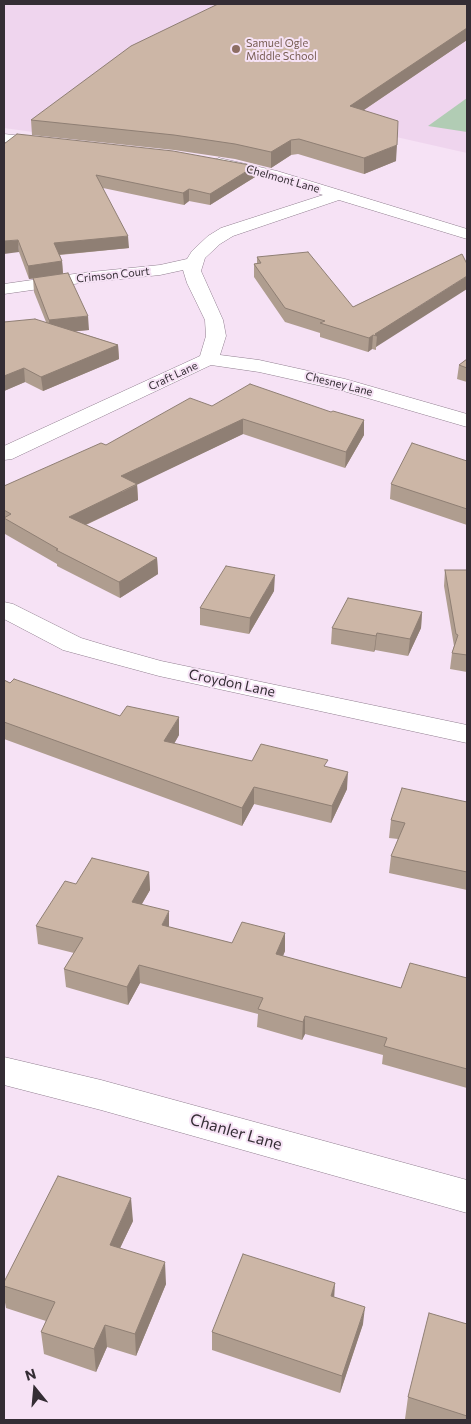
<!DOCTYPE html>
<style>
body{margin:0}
#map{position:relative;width:471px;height:1424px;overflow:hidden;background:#f6e2f5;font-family:Commissioner,sans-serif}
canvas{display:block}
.frame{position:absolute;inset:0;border:5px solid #342d34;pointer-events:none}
.north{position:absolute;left:10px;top:1364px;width:50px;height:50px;-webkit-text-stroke:4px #f6e2f5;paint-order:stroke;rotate:343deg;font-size:14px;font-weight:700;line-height:20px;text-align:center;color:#342d34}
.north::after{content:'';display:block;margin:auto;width:18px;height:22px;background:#342d34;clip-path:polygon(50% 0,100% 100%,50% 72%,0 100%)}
</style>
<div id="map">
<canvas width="471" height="1424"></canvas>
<div class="frame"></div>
<div class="north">N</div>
</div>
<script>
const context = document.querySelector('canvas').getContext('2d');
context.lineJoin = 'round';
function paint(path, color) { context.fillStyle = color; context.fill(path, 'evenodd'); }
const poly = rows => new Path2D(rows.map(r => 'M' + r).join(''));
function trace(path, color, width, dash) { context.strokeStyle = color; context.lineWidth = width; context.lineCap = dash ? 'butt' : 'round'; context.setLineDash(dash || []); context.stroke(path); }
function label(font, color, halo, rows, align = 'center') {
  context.font = font + ' Commissioner,sans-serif'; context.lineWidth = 4; context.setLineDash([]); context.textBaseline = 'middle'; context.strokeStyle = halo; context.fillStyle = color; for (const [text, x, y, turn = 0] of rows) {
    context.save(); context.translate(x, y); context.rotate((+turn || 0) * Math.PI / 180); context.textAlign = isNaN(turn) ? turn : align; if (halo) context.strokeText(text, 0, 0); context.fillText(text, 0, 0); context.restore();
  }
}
paint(poly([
 [4,4,467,4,467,153,321,120,40,133,4,128]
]), '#efd5ee');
paint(poly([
 [467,98,467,132,428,126]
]), '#b1ccb4');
const minor = poly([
 [4,134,50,139,55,140,57,143,55,146,50,147,4,142,4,134],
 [219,158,277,171,467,229,467,239,339,200,233,236,220,244,205,258,201,271,223,320,226,336,220,355,259,360,345,379,467,414,467,427,340,390,259,372,211,365,12,459,4,460,4,446,200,356,206,336,205,320,187,283,183,270,160,275,81,283,4,294,4,284,81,273,160,265,187,259,192,251,208,236,221,228,323,195,269,178,214,166,211,163,214,160,219,158],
 [4,602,13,604,81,638,111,647,161,661,467,725,467,743,159,676,63,650,4,619,4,602],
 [4,1057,101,1080,467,1180,467,1213,101,1110,4,1085,4,1057]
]);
trace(minor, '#917f90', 1);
paint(minor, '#fff');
paint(poly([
 [467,4,467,40,364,110,396,161,364,174,298,154,291,155,271,168,235,159,174,150,32,135,31,120],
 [4,144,255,177,210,205,189,201,184,205,103,188,129,248,60,255,62,261,63,274,29,279,19,252],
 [462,254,376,347,376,350,372,349,368,352,320,337,320,333,285,322,254,277,254,264,257,263,257,257,353,307],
 [33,278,89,330,75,331,118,345,119,359,43,391,25,382,4,391,4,322,46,322,34,292],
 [467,359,467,382,457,379,459,365],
 [212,406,331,412,364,420,364,435,345,468,243,434,137,484,138,500,86,525,157,558,158,574,120,598,57,566,57,564,5,534,4,525,4,486,106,445],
 [467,461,467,525,390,499,391,484],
 [445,570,467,570,467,672,450,669,452,653,454,646,444,586],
 [274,591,249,634,200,625,200,608],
 [422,612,421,628,408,656,375,650,374,652,331,644,332,628],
 [4,680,10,683,179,735,174,744,252,761,327,767,347,789,331,823,254,804,242,826,4,739],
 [467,802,467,890,389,873,391,856,398,839,389,838,391,820],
 [149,872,150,890,142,904,169,927,232,943,285,933,285,951,283,956,401,988,467,978,467,1088,382,1064,383,1055,305,1034,302,1040,257,1027,258,1014,140,983,128,1005,66,987,64,969,74,953,38,944,36,926,76,884],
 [133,1221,120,1248,166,1284,136,1356,107,1347,96,1372,44,1354,41,1332,46,1321,6,1308,4,1297,4,1282],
 [334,1297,363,1324,340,1393,212,1350,212,1332],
 [467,1324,467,1420,408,1420,405,1419,408,1397]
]), '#af9d8f');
paint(poly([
 [467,28,467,40,349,120,350,106],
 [291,140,291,155,271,168,271,152],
 [397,145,396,161,364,174,364,158],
 [255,166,255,177,210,205,210,194],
 [189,189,189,201,184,205,183,193],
 [128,236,129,248,55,255,54,243],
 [18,240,19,252,4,254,4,241],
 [62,261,63,274,29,279,28,266],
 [467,276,467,289,376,347,377,336,375,334],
 [88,316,89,330,50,334,49,320],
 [373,335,372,349,368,352,369,338],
 [118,345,119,359,43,391,41,377],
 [24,368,25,382,4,391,4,376],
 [243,419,243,434,122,492,121,476],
 [364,420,364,435,345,468,346,452],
 [137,484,138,500,70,532,69,517],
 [157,558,158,574,120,598,119,582],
 [275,575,274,591,249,634,250,618],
 [422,612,421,628,408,656,410,639],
 [377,633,375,650,374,652,376,636],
 [179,717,179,735,165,759,164,741],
 [348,772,347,789,331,823,332,806],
 [254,787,254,804,242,826,242,808],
 [149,872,150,890,133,919,132,902],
 [169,911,169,929,162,925],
 [285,933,285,951,276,972,276,954],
 [139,965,140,983,128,1005,127,987],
 [305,1016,305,1034,302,1040,303,1022],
 [131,1198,133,1221,111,1267,110,1245],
 [165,1262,166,1284,136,1356,135,1334],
 [335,1283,334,1301,331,1296],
 [365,1307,363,1324,340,1393,342,1376],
 [105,1325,107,1347,96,1372,94,1349]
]), '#8f7f74');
const building = poly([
 [218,4,467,4,467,28,350,106,398,121,397,145,364,158,299,139,291,140,271,152,235,144,174,135,31,120,131,46,218,4],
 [17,134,173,151,255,166,210,194,189,189,183,193,96,175,128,236,54,243,62,261,28,266,18,240,4,241,4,144,17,134],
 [308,252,353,307,462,254,467,264,467,276,375,334,377,336,373,335,369,338,320,323,325,321,285,308,254,264,261,263,257,257,308,252],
 [68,273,88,316,49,320,33,278,68,273],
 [35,319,118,345,41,377,24,368,4,376,4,322,35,319],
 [467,359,467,368,459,365,467,359],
 [250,384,331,412,333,411,364,420,346,452,243,419,121,476,137,484,69,517,157,558,119,582,56,550,58,549,4,518,11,514,4,510,4,486,101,443,106,445,190,398,212,406,250,384],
 [412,443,467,461,467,509,391,484,412,443],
 [226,566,275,575,250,618,200,608,226,566],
 [445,570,467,570,467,655,452,653,458,635,456,634,445,570],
 [348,598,422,612,410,639,377,633,376,636,332,628,348,598],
 [14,679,120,716,127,706,179,717,164,741,252,761,261,744,328,760,324,766,348,772,332,806,254,787,242,808,4,722,4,680,10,683,14,679],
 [402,788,467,802,467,872,391,856,405,823,391,820,402,788],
 [92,858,149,872,132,902,169,911,162,925,232,943,242,922,285,933,276,954,401,988,410,963,467,978,467,1069,384,1046,387,1038,305,1016,303,1022,258,1009,263,998,139,965,127,987,64,969,83,938,36,926,65,881,76,884,92,858],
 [58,1176,131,1198,110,1245,165,1262,135,1334,105,1325,94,1349,41,1332,55,1302,4,1286,4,1282,58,1176],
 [243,1254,335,1283,331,1296,365,1307,342,1376,212,1332,243,1254],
 [429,1313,467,1324,467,1416,408,1397,429,1313]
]);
paint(building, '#ccb6a6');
trace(building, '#8f7f74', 1);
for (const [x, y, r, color] of [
 [236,49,5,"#8d6e63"]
]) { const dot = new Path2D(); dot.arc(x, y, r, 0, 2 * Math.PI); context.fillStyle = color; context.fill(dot); trace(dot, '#f6e2f5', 2); }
label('11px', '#785e54', '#f6e2f5', [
 ["Samuel Ogle",246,43],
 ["Middle School",246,56]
], 'left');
label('11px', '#342d34', '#f6e2f5', [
 ["Chelmont Lane",283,179,16],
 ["Crimson Court",113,275,-6],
 ["Craft Lane",173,376,-25],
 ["Chesney Lane",339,384,14]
]);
label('14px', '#342d34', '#f6e2f5', [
 ["Croydon Lane",232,683,12]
]);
label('16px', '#342d34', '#f6e2f5', [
 ["Chanler Lane",236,1132,16]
]);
</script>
